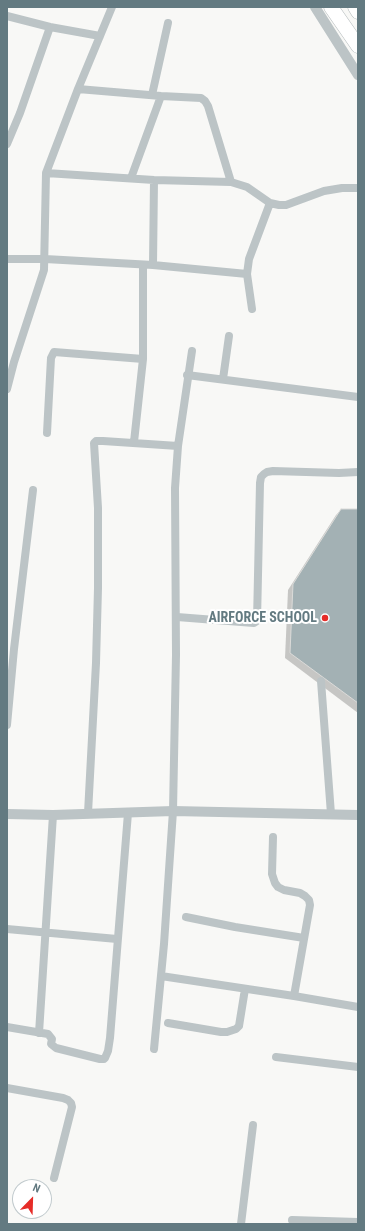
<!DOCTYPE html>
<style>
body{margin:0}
#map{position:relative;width:365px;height:1231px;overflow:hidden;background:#f8f8f6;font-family:"Roboto Condensed",sans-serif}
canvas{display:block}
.frame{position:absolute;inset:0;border:8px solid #637a81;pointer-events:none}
.north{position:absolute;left:12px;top:1179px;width:40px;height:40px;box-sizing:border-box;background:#fff;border:1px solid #c1cacd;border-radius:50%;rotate:23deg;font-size:11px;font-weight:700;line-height:16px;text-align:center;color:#637a81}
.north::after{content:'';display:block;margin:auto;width:14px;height:18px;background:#e62c28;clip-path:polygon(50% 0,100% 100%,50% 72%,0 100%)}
</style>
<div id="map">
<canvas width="365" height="1231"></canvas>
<div class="frame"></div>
<div class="north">N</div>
</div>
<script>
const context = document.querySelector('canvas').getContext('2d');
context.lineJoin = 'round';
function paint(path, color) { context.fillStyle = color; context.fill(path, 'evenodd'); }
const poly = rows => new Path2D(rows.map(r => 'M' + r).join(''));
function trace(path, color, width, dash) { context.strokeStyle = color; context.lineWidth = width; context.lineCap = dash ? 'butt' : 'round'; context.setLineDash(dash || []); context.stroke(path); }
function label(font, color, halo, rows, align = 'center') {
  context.font = font + ' "Roboto Condensed",sans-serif'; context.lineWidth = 4; context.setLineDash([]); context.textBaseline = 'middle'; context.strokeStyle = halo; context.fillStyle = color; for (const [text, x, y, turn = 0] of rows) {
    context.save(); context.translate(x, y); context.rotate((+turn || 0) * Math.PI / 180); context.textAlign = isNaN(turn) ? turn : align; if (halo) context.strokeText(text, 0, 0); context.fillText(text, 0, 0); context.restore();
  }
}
paint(poly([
 [341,510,358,510,358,713,285,658,288,590,336,515]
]), '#0003');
const building = poly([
 [341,509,358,509,358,703,290,653,293,584,341,509]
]);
paint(building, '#a3b1b4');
trace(building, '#dadad8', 1);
const trunk = poly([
 [331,7,358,46],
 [355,7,358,12]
]);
trace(trunk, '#b2b9bb', 15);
trace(poly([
 [7,16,50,27,100,36],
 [78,89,161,96,201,98,205,101,208,106,231,182],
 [152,95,168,23],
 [7,144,20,113,50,27],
 [46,173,154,180,231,182,247,187,270,203,279,205,286,205,324,191,342,188,358,188],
 [131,178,161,96],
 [7,259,45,259,153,265,247,274],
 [153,265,154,180],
 [252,309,247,274,249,259,270,203],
 [187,375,358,397],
 [223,379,229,336],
 [7,389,14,362,44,270,46,173,78,89,112,7],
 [47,433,51,358,54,352,143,359],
 [134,442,143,359,143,265],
 [177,617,254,623,257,621,260,483,261,477,264,474,267,472,273,471,339,473,358,472],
 [321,681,331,814],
 [7,725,14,649,33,490],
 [88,813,96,663,98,588,98,508,94,443,96,441,103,441,178,446],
 [273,837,272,874,275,883,278,887,284,890,300,893,305,896,309,900,310,905,294,996],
 [186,917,235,927,304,938],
 [7,929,117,939],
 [161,976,294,996,358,1007],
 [168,1023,221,1032,227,1032,236,1029,239,1026,245,989],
 [7,1027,48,1034,52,1039,51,1044,56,1048,100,1059,104,1059,105,1058,108,1051,110,1038,128,813],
 [39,1033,53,815],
 [154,1049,164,944,173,811,176,655,175,488,178,446,192,351],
 [276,1057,358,1067],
 [7,1088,63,1098,68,1100,71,1103,72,1107,54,1178],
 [292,1220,358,1222],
 [241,1224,253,1125]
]), '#bcc4c6', 8);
trace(poly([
 [315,7,358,75],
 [7,814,53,815,173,811,358,815]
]), '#bcc4c6', 10);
trace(trunk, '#fff', 14);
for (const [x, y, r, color] of [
 [325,618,4,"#e62c28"]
]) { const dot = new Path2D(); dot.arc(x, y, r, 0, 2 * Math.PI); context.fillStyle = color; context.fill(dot); trace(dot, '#fff', 1.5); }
label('bold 14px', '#637a81', '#fff', [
 ["AIRFORCE SCHOOL",317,618]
], 'right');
</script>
